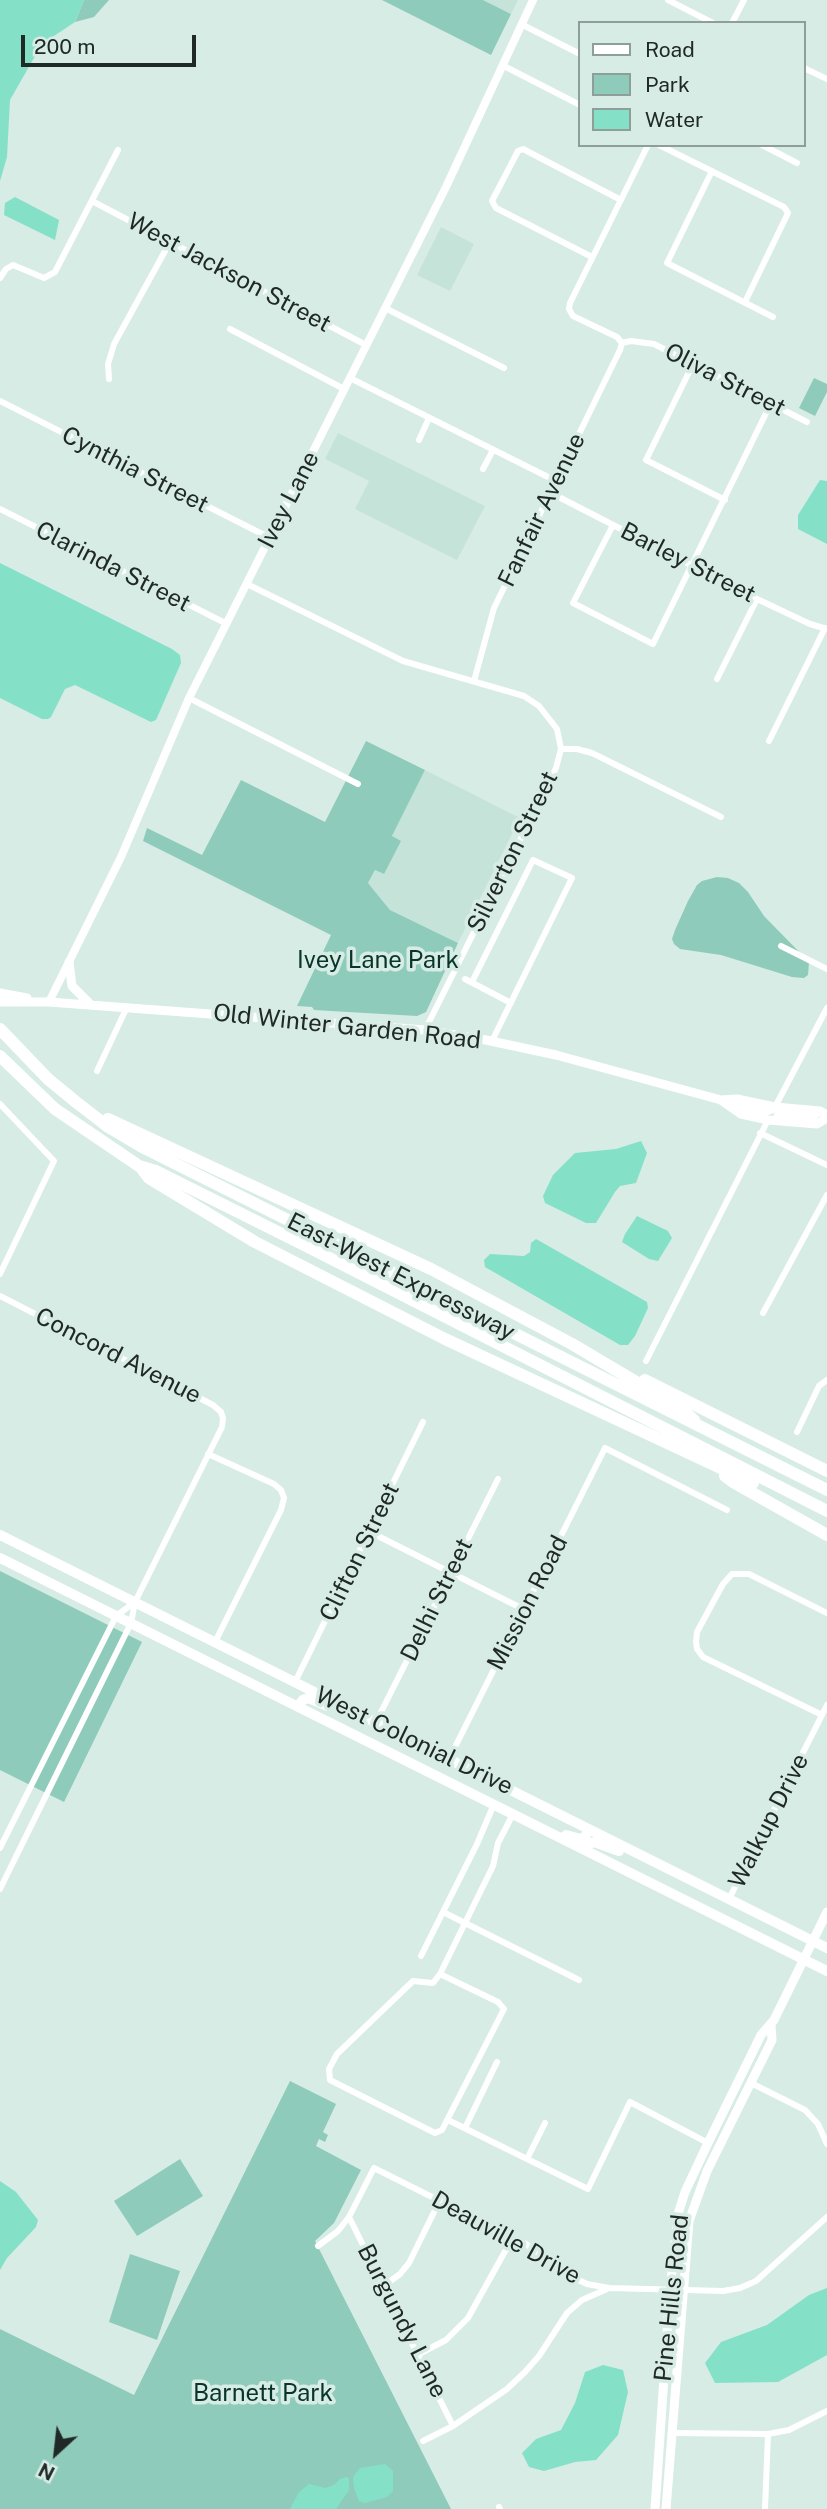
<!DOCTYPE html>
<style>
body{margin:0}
#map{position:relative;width:827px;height:2509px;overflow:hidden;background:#d7ece5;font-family:"Public Sans",sans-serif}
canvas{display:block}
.legend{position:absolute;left:578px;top:21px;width:228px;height:126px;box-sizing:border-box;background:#d7ece5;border:2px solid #8e9e99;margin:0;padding:9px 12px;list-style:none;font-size:21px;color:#212926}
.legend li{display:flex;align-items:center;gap:14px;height:35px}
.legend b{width:35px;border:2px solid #8e9e99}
.north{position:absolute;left:21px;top:2418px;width:70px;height:70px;-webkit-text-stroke:5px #d7ece5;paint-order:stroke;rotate:207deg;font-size:19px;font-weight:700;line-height:28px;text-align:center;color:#212926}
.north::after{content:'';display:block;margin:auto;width:24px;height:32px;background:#212926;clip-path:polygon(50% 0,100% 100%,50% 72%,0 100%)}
.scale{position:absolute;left:21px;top:35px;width:175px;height:32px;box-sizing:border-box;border:4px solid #212926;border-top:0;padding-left:9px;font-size:21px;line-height:24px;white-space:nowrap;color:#212926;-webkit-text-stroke:5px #d7ece5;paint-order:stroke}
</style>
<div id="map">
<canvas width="827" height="2509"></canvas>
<ul class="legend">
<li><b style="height:9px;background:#fff"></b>Road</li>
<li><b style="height:19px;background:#8fcbba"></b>Park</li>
<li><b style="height:19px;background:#85e0c8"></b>Water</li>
</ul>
<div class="north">N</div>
<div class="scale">200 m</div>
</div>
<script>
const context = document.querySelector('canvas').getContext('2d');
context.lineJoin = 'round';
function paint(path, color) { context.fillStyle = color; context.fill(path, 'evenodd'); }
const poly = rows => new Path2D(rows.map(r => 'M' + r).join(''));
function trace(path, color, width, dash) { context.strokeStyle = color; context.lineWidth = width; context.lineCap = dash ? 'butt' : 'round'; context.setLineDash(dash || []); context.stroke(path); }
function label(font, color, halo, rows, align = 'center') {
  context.font = font + ' "Public Sans",sans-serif'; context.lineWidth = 7; context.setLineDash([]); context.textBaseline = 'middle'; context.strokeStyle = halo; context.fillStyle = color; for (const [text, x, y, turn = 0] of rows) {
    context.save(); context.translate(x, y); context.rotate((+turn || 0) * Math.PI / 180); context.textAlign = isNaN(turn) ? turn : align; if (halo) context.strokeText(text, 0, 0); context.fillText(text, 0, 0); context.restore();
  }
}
paint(poly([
 [483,0,518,0,511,14],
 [441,227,474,244,450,291,417,275],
 [338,433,485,506,457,560,355,509,369,481,325,459],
 [425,770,520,818,458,943,390,910,368,883,375,870,383,874,392,836]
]), '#c5e3d9');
paint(poly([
 [84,0,109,0,94,17,75,22],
 [382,0,483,0,511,14,491,55],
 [814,378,827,384,827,392,815,416,799,408],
 [366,741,425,770,392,836,401,841,384,874,375,870,368,883,390,910,458,943,426,1012,417,1016,314,1010,312,1007,297,1006,331,935,143,841,147,828,202,855,241,780,325,822],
 [717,877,728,878,739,883,748,892,764,916,809,962,808,975,804,978,792,977,721,955,680,949,674,944,672,939,675,930,688,901,697,885,702,881],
 [0,1571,142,1642,64,1802,0,1770],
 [290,2081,336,2104,323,2132,328,2135,325,2142,319,2139,316,2146,361,2170,334,2223,315,2241,451,2509,0,2509,0,2329,134,2395],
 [180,2159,203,2196,137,2236,114,2201],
 [130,2254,180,2271,157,2340,109,2322]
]), '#8fcbba');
paint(poly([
 [0,0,84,0,75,22,42,44,10,100,7,157,0,181],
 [15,197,59,220,55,240,4,215,5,203],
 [820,480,827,481,827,544,798,529,798,515],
 [0,563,172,649,180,655,181,663,156,720,151,722,75,685,65,689,51,717,48,719,42,719,0,698],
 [641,1141,647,1153,636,1183,620,1186,615,1192,596,1223,586,1223,545,1203,543,1196,553,1175,575,1153,616,1149],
 [637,1216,668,1231,672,1238,658,1261,649,1259,622,1242,625,1234],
 [536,1239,647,1302,648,1308,635,1336,628,1345,620,1345,485,1267,484,1260,490,1254,524,1256,530,1252,531,1243],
 [0,2181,16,2192,38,2220,36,2227,7,2258,0,2270],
 [827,2288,827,2355,778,2382,715,2383,705,2363,721,2342,767,2325,809,2295],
 [603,2365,623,2370,628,2392,618,2435,596,2460,575,2462,544,2471,529,2467,522,2453,536,2439,561,2430,575,2403,585,2372],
 [385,2464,393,2471,393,2491,387,2497,365,2503,359,2501,354,2488,353,2477,360,2468],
 [346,2477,349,2478,349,2490,336,2509,290,2509,299,2492,309,2484,325,2488,334,2485,340,2479]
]), '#85e0c8');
trace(poly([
 [668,0,713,23],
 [732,23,744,0],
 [521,24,580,54],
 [502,65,580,105],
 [804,68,827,79],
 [659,145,784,207,788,213,745,302],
 [762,145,797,163],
 [712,171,667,263,773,317],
 [92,201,366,345],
 [592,257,496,208,492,201,518,151,523,149,621,200],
 [0,278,6,269,13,265,44,278,55,272,118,150],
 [385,308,504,368],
 [230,329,344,389],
 [622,343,617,337,573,316,569,309,570,303,648,145],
 [622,343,631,341,654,344,807,422],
 [693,364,646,460,725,500],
 [350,378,556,481],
 [109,379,108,364,114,344,170,242],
 [0,401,270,538],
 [419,440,429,418],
 [483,469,493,450],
 [551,493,757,599,810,624,827,629],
 [0,509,227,624],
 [613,525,573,603,653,644,771,403],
 [247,584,403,661,524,696,539,706,557,729,561,749,556,768,425,1030],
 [717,679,757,599],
 [474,681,494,608,620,350,622,343],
 [189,698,358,784],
 [769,741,825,628],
 [561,749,577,749,592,753,721,817],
 [781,946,827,969],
 [465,979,511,1003],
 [472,982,533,860,572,878,492,1041],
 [97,1071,127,1007],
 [0,1104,54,1161,0,1274],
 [775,1107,827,1008],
 [760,1133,827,1165],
 [0,1296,213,1405,221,1412,223,1418,222,1427,135,1602,131,1623,0,1889],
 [763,1313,827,1195],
 [646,1361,768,1120],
 [797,1432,819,1386,827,1380],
 [208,1454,274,1484,281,1490,284,1498,281,1510,215,1642],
 [370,1532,525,1610],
 [295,1682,423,1422],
 [822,1715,703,1657,697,1649,696,1642,697,1632,723,1584,732,1574,749,1574,827,1613],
 [376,1722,498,1479],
 [449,1759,605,1448,727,1510],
 [0,1848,116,1616,135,1602],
 [729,1899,827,1705],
 [443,1912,579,1980],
 [421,1956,477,1844,494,1804],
 [440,1974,498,2002,504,2009,442,2130,435,2133,330,2080,329,2069,337,2054,413,1981,433,1983,440,1974,493,1866,498,1843,513,1814],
 [751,2083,805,2110,818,2124,827,2144],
 [448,2120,588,2189,630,2102,708,2143],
 [465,2128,497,2062],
 [527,2159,545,2123],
 [349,2217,453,2426],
 [318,2246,338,2231,349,2217,374,2168,526,2244,568,2275,587,2284,609,2288,723,2291,740,2288,756,2281,827,2217],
 [385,2285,400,2274,409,2263,440,2200],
 [419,2354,446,2340,468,2318,513,2237],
 [672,2433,768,2434,789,2430,827,2411],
 [423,2441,453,2426,507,2389,525,2372,539,2356,567,2313,582,2300,607,2289],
 [499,2507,500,2509],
 [765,2509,768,2434]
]), '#fff', 6);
trace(poly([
 [49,1002,121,857,189,698,446,187,533,0]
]), '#fff', 8);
trace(poly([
 [69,962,72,986,90,1004],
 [0,993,27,998],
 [0,1002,49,1002,425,1030,486,1040,556,1055,721,1100,737,1099,775,1107,820,1111,827,1115],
 [721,1100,741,1114,768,1120,817,1124,827,1118],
 [733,1107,764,1112,774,1108],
 [778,1116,813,1116,818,1112],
 [655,2509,670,2290,678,2214,685,2192,708,2143,761,2035,774,2020,827,1912],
 [666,2509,689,2221,707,2171,772,2040,771,2025]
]), '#fff', 9);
trace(poly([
 [0,1535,827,1948],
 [0,1558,827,1971],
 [298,1706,303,1700,308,1698,327,1706],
 [566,1835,581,1839,585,1837,589,1829],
 [586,1850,589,1844,594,1842,619,1851]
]), '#fff', 10);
trace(poly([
 [0,1029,48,1079,76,1102,107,1126,144,1148,827,1490],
 [0,1056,55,1109,139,1166,156,1171,306,1246,827,1511],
 [108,1119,431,1269,572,1344,680,1408,694,1420],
 [142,1169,149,1178,255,1242,445,1339,753,1483],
 [645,1380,827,1471],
 [725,1476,733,1482,827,1535]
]), '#fff', 12);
label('24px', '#212926', '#d7ece5', [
 ["West Jackson Street",229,273,28],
 ["Oliva Street",725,380,27],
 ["Cynthia Street",135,470,27],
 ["Ivey Lane",289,500,-63],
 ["Fanfair Avenue",542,510,-64],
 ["Barley Street",688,563,27],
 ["Clarinda Street",113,567,27],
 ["Silverton Street",513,852,-64],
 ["Old Winter Garden Road",347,1027,6],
 ["East-West Expressway",401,1277,27],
 ["Concord Avenue",118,1356,27],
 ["Clifton Street",360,1552,-64],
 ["Delhi Street",437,1600,-64],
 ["Mission Road",528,1603,-63],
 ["West Colonial Drive",414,1741,26],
 ["Walkup Drive",769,1821,-63],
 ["Deauville Drive",506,2238,29],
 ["Pine Hills Road",672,2298,-84],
 ["Burgundy Lane",402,2321,63]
]);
label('24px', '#08342a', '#d7ece5', [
 ["Ivey Lane Park",378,961],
 ["Barnett Park",263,2394]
]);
</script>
